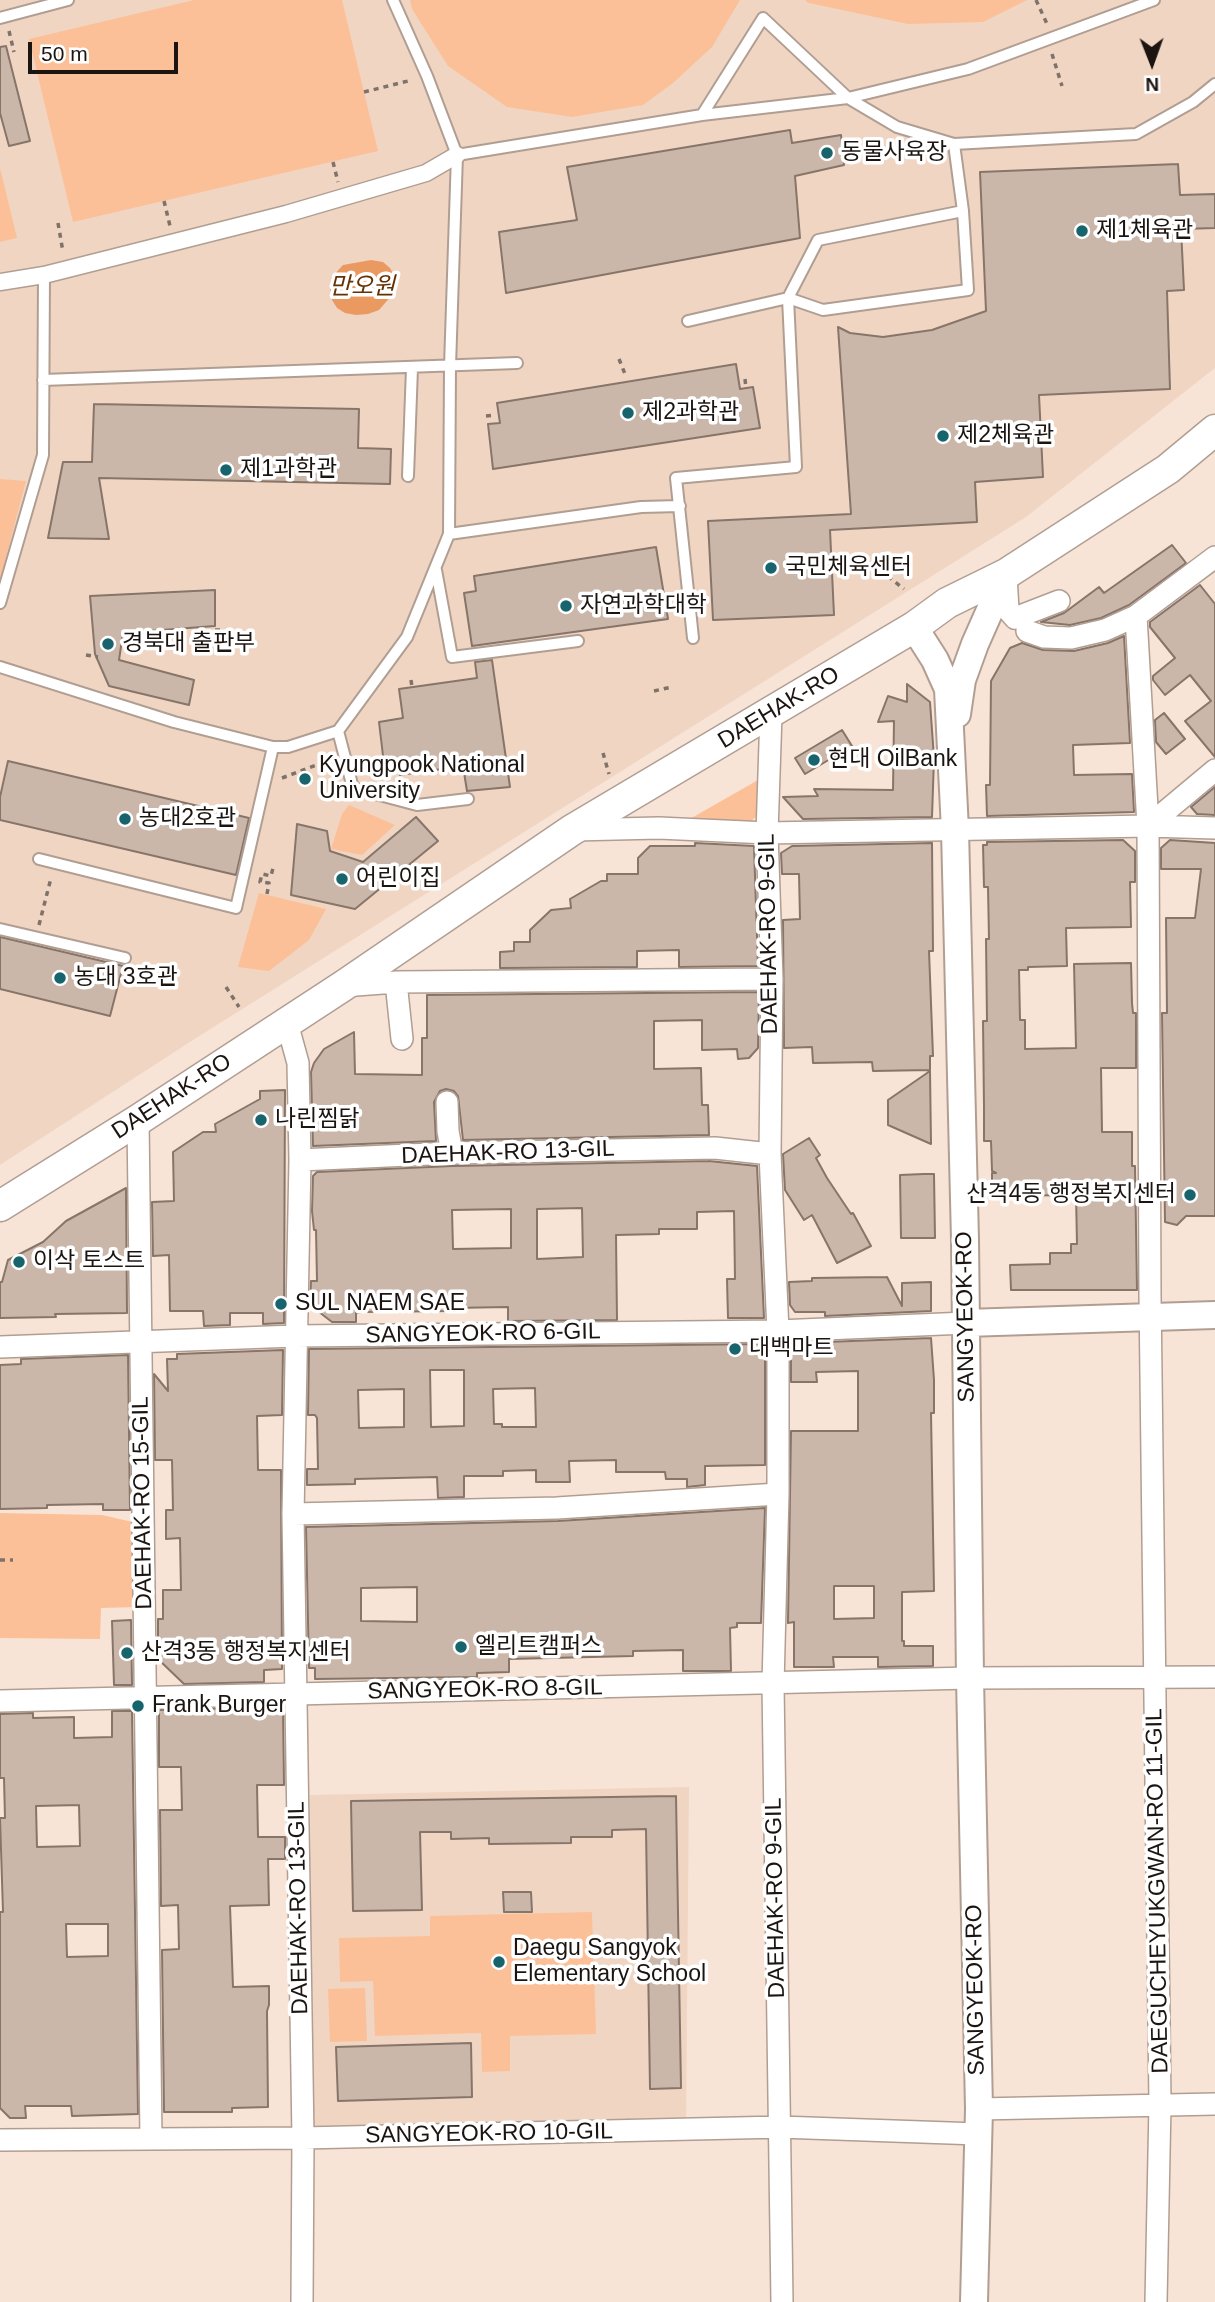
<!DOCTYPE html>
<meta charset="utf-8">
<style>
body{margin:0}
#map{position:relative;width:1215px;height:2302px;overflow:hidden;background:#f8e4d6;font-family:Arial,sans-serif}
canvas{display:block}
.north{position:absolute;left:1117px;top:28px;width:70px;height:70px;-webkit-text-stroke:5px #fff;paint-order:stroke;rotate:179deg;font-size:19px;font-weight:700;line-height:28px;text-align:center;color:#1b1410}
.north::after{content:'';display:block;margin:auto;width:24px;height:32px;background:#1b1410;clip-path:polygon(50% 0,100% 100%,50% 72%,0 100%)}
.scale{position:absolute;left:28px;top:42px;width:150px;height:32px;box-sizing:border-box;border:4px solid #1b1410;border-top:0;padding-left:9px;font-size:21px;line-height:24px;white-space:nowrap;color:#1b1410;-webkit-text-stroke:5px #fff;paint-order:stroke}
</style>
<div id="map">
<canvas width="1215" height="2302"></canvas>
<div class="north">N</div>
<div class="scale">50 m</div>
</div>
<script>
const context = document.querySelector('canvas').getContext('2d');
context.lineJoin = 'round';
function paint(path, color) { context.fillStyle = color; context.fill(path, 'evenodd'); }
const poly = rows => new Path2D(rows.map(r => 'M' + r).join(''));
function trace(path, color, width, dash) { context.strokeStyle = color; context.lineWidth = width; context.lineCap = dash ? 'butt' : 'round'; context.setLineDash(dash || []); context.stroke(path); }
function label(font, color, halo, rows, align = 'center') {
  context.font = font + ' Arial,"Noto Sans KR",sans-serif'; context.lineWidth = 7; context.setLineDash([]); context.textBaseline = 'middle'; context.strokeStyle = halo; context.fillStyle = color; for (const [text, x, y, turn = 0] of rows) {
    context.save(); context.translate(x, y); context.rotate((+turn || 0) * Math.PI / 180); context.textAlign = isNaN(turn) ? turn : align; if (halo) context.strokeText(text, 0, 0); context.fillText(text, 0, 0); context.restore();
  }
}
paint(poly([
 [0,0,1215,0,1215,368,1026,517,193,1040,0,1165],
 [689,1787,686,2129,312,2134,310,1795]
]), '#f0d5c3');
paint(poly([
 [194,0,342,0,378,151,73,222,29,39],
 [410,0,740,0,712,47,673,83,643,105,572,117,507,107,448,66,412,9],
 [805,0,1027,0,983,22,908,24,809,3],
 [0,168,17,238,0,242],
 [0,479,26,481,0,580],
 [758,780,757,816,745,826,688,820],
 [349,805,395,825,362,855,331,849,342,814],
 [259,893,326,909,309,940,269,971,238,967],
 [0,1513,102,1515,137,1523,139,1607,101,1608,100,1639,0,1638],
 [592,1912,596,2034,510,2036,510,2071,482,2072,481,2033,375,2036,373,1981,340,1982,339,1938,430,1936,430,1916],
 [365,1988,367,2041,330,2042,328,1989]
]), '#fcc098');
paint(poly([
 [371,260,383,262,390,268,394,275,395,286,392,295,379,310,368,314,356,315,345,313,337,308,332,300,330,289,331,278,343,265]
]), '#ea9a61');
const building = poly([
 [6,46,30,141,9,146,0,113,0,47,6,46],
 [790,130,792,143,841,135,844,165,795,176,800,238,506,293,499,232,577,220,567,167,790,130],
 [1178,164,1180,195,1215,194,1215,228,1181,229,1184,290,1167,291,1170,389,1039,395,1043,477,975,482,977,522,830,530,834,615,713,620,708,521,851,514,838,327,850,333,883,337,932,330,986,311,980,172,1178,164],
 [736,364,740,389,753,387,760,428,493,469,488,424,500,423,497,403,736,364],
 [94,404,359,409,358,448,391,449,390,484,99,478,109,539,48,538,63,462,92,462,94,404],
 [1172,545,1186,563,1129,605,1101,618,1070,625,1041,622,1064,613,1099,587,1104,593,1172,545],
 [656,547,668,619,472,646,464,593,476,591,474,576,656,547],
 [1200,585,1215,604,1215,757,1185,721,1211,701,1190,675,1165,695,1153,680,1153,676,1175,658,1150,627,1150,622,1200,585],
 [215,590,215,626,123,633,119,660,194,680,189,705,109,686,95,654,90,596,215,590],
 [1124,636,1130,743,1073,745,1074,775,1132,774,1134,812,987,816,986,785,990,785,991,681,1010,648,1022,643,1043,650,1074,651,1108,643,1124,636],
 [492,660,510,787,467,791,463,766,400,775,398,762,384,764,379,722,403,718,399,689,477,678,475,662,492,660],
 [907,684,930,702,934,758,932,817,803,819,783,797,818,796,814,789,893,790,894,721,878,722,888,696,907,702,907,684],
 [1164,713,1185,739,1166,754,1156,742,1155,720,1164,713],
 [842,730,852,746,805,774,795,758,842,730],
 [8,761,249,818,236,875,0,820,0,797,8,761],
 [1215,787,1215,815,1197,814,1191,807,1215,787],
 [416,817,438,841,355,909,291,895,297,824,327,831,330,851,363,862,416,817],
 [1123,840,1135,851,1135,882,1130,882,1131,927,1066,928,1067,966,1028,967,1028,970,1019,970,1020,1020,1025,1020,1025,1049,1076,1048,1074,964,1131,963,1132,1003,1133,1013,1136,1013,1136,1068,1101,1068,1102,1132,1132,1132,1132,1166,1135,1166,1137,1290,1011,1290,1010,1265,1050,1264,1050,1253,1071,1253,1071,1244,1077,1244,1076,1195,992,1196,992,1173,996,1173,992,1171,991,1141,984,1141,984,1107,983,1021,987,1021,986,939,989,939,988,887,984,887,983,845,987,845,987,842,1123,840],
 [1170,840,1215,843,1215,1216,1186,1216,1177,1225,1165,1222,1162,1013,1167,1013,1166,918,1195,918,1201,869,1161,869,1161,848,1170,840],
 [695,843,754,846,758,966,679,967,679,950,637,951,637,967,500,968,500,952,514,951,514,942,530,942,530,930,551,910,571,908,570,899,601,881,607,881,607,874,638,874,638,858,650,846,695,846,695,843],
 [932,843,933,951,929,951,933,1056,930,1056,930,1070,873,1071,872,1062,813,1063,812,1047,784,1048,783,920,800,919,799,874,782,874,781,853,792,846,932,843],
 [0,937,123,966,110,1016,0,989,0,937],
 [759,992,758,1048,749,1058,738,1059,737,1049,702,1050,702,1020,654,1021,654,1069,701,1068,702,1105,708,1105,709,1135,463,1140,458,1096,454,1091,446,1089,440,1091,434,1102,436,1141,313,1146,311,1072,314,1063,324,1049,354,1032,355,1074,422,1075,422,1038,427,1038,427,995,759,992],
 [930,1071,931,1144,888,1125,888,1100,930,1071],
 [285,1090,284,1323,263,1324,263,1313,230,1313,230,1325,204,1326,203,1311,170,1311,169,1255,153,1256,152,1202,174,1201,173,1152,203,1132,216,1132,215,1124,260,1099,260,1091,285,1090],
 [809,1138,820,1155,816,1158,827,1178,851,1214,853,1213,871,1246,837,1263,812,1215,804,1220,785,1190,783,1154,809,1138],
 [709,1161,757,1166,764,1318,728,1318,727,1279,735,1279,734,1211,697,1212,697,1229,659,1229,659,1234,616,1235,617,1320,508,1321,508,1307,452,1308,452,1311,363,1312,356,1313,356,1322,332,1322,310,1305,311,1281,317,1281,316,1230,314,1230,312,1211,313,1176,317,1172,452,1166,709,1161],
 [582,1208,583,1257,537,1259,537,1209,582,1208],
 [511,1209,511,1248,453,1249,452,1210,511,1209],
 [924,1174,934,1174,935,1238,901,1238,900,1175,924,1174],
 [126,1188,127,1313,55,1314,56,1317,0,1318,0,1282,2,1282,8,1260,43,1242,66,1221,126,1188],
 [887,1277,902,1306,902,1283,931,1282,931,1311,825,1316,825,1312,795,1312,790,1305,789,1282,812,1281,812,1278,887,1277],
 [931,1338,934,1380,934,1413,931,1413,934,1591,902,1592,902,1641,904,1641,904,1646,933,1646,933,1666,878,1667,878,1657,833,1657,834,1667,794,1667,794,1622,788,1623,791,1431,858,1431,858,1371,816,1372,817,1382,791,1382,791,1350,826,1349,826,1342,931,1338],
 [834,1586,874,1586,874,1618,834,1619,834,1586],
 [765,1344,765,1465,705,1466,705,1485,687,1487,687,1479,666,1479,665,1472,616,1472,616,1460,569,1461,570,1482,536,1482,536,1470,503,1471,503,1476,464,1476,464,1497,438,1498,437,1477,355,1479,355,1484,307,1485,307,1469,318,1469,317,1418,315,1415,308,1415,309,1349,765,1344],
 [430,1370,464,1370,464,1426,431,1427,430,1370],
 [535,1388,536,1427,502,1427,502,1424,494,1424,493,1389,535,1388],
 [404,1389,404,1427,359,1428,358,1390,404,1389],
 [283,1350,282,1415,257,1416,258,1470,281,1470,282,1669,264,1670,264,1682,184,1684,158,1659,158,1619,163,1619,163,1590,181,1590,180,1538,166,1539,166,1510,173,1510,172,1460,155,1460,154,1374,168,1391,167,1359,177,1359,177,1354,283,1350],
 [128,1355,130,1510,103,1510,103,1504,47,1505,47,1508,0,1509,0,1365,21,1364,21,1359,128,1355],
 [765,1508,761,1623,737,1623,737,1627,730,1628,731,1671,683,1671,683,1650,633,1651,633,1656,509,1659,509,1672,477,1673,477,1677,315,1679,315,1668,309,1668,306,1527,558,1521,765,1508],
 [417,1587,417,1622,361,1621,361,1588,417,1587],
 [131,1620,132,1685,114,1685,112,1621,131,1620],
 [283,1707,284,1785,257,1785,258,1837,285,1837,285,1859,268,1859,269,1905,230,1906,233,1987,269,1986,269,2005,267,2011,268,2107,232,2108,232,2112,164,2112,162,1950,179,1949,178,1905,161,1906,160,1810,182,1810,181,1767,159,1767,159,1710,283,1707],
 [112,1711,132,1711,138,2114,72,2116,71,2106,25,2106,26,2118,10,2118,0,2108,0,1912,3,1912,0,1818,5,1818,4,1778,0,1778,0,1714,33,1713,33,1718,74,1717,74,1738,112,1737,112,1711],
 [79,1805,80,1846,37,1847,36,1806,79,1805],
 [66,1924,108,1924,108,1956,67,1957,66,1924],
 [676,1796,681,2088,650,2089,646,1829,612,1830,612,1837,571,1837,571,1843,489,1844,489,1838,451,1839,451,1832,420,1832,422,1910,353,1911,351,1801,676,1796],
 [503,1892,531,1892,532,1912,504,1912,503,1892],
 [471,2043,472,2097,338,2101,336,2047,471,2043]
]);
paint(building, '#cbb7aa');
trace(building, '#877569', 2);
const service = poly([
 [0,18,68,0],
 [954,144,1136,134,1193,102,1215,84],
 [457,155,702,115,848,98,968,69,1154,0],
 [688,321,788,298,823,310,968,290,963,211,954,144,897,127,848,98,763,18,702,115],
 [43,380,517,363],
 [408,476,412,368],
 [449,534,641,507,680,506],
 [436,570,452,657,578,641],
 [0,603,43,455,44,275],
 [693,638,676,478,796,467,788,298,818,240,963,211],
 [0,667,174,722,273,747,288,747,338,731,407,637,449,534,450,366,457,155,427,76,393,0],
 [338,731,353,788,417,805,468,799],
 [39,859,236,908,273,747],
 [0,929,125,958]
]);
const pedestrian = poly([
 [0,282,44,275,286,214,426,173,457,155]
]);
const minor = poly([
 [1006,576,1008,610,1015,618,1059,601],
 [1027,631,1044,637,1071,638,1105,630,1136,616],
 [771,714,767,833,772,979,770,1154,778,1331,778,1494,773,1684,782,2302],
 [1148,826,1215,770],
 [573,830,659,828,767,833,1148,826,1215,828],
 [396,982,402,1039],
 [343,986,396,982,772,979],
 [287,1023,298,1063,300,1160,293,1514,303,2138,302,2302],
 [447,1102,448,1131,452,1153],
 [138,1120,151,2138],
 [300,1160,452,1153,715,1148,770,1154],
 [0,1347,295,1336,778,1331,966,1323],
 [293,1514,557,1508,778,1494],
 [0,1701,970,1678,1215,1677],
 [979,2109,1215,2104],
 [0,2140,303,2138,780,2127,978,2134],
 [1156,2302,1160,2104,1150,1295,1148,826,1136,616,1215,557]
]);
const tertiary = poly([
 [914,627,935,660,948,689,955,830,965,1240,970,1678,979,2109,974,2302],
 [957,714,962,680,975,644,1006,574],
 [966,1323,1215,1315]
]);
const secondary = poly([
 [0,1206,138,1120,343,986,572,830,914,627,947,603,1006,574,1168,469,1215,430]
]);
trace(service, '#b19e92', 14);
trace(pedestrian, '#b19e92', 19);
trace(minor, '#b19e92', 24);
trace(tertiary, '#b19e92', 30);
trace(secondary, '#b19e92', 33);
trace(poly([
 [1036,0,1048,26],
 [9,31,14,52],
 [1052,54,1062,86],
 [364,92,412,80],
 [333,162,338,182],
 [164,201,170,226],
 [58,223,63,252],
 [619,359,625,374],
 [745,379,746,388],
 [486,416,495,415],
 [880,570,904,589],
 [215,630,224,630],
 [86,655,98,657],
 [411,680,412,687],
 [654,691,672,687],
 [603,753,609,774],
 [282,778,330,760],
 [267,894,269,883,260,882,262,874,271,876,273,868],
 [39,925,51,878],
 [226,987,239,1007],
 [0,1560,13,1560]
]), '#7f7269', 3.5, [5, 5]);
trace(service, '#fff', 10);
trace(pedestrian, '#fff', 16);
trace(minor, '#fff', 21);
trace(tertiary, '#fff', 26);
trace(secondary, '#fff', 30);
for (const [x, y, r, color] of [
 [827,153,7,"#17646c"],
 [1082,231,7,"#17646c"],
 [628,413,7,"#17646c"],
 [943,436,7,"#17646c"],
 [226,470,7,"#17646c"],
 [771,568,7,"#17646c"],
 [566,606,7,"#17646c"],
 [108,644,7,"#17646c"],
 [814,760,7,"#17646c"],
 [305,779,7,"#17646c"],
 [125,819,7,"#17646c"],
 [342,879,7,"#17646c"],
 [60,978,7,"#17646c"],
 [261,1120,7,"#17646c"],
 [1190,1195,7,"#17646c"],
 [19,1262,7,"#17646c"],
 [281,1304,7,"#17646c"],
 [735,1349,7,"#17646c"],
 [461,1647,7,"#17646c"],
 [127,1653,7,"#17646c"],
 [138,1706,7,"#17646c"],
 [499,1962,7,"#17646c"]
]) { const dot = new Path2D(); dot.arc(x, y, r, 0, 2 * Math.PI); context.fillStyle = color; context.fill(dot); trace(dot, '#fff', 2.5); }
label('23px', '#1b1410', '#fff', [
 ["동물사육장",841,153],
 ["제1체육관",1096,231],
 ["제2과학관",642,413],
 ["제2체육관",957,436],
 ["제1과학관",240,470],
 ["국민체육센터",785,568],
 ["자연과학대학",580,606],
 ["경북대 출판부",122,644],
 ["현대 OilBank",828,760],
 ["Kyungpook National",319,766],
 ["University",319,792],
 ["농대2호관",139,819],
 ["어린이집",356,879],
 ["농대 3호관",74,978],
 ["나린찜닭",275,1120],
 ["산격4동 행정복지센터",1176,1195,"right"],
 ["이삭 토스트",33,1262],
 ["SUL NAEM SAE",295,1304],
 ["대백마트",749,1349],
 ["엘리트캠퍼스",475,1647],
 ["산격3동 행정복지센터",141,1653],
 ["Frank Burger",152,1706],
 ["Daegu Sangyok",513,1949],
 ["Elementary School",513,1975]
], 'left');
label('23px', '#1b1410', '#fff', [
 ["DAEHAK-RO",779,708,-31],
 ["DAEHAK-RO 9-GIL",769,934,-91],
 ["DAEHAK-RO",172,1097,-33],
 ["DAEHAK-RO 13-GIL",508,1153,-2],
 ["SANGYEOK-RO",966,1317,-91],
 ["SANGYEOK-RO 6-GIL",483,1334,-1],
 ["DAEHAK-RO 15-GIL",143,1503,-91],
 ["SANGYEOK-RO 8-GIL",485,1690,-1],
 ["DAEGUCHEYUKGWAN-RO 11-GIL",1158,1891,-91],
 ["DAEHAK-RO 9-GIL",776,1898,-91],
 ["DAEHAK-RO 13-GIL",299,1908,-91],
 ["SANGYEOK-RO",976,1990,-91],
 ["SANGYEOK-RO 10-GIL",489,2134,-1]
]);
label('italic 24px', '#643102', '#fff', [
 ["만오원",362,287]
]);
</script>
